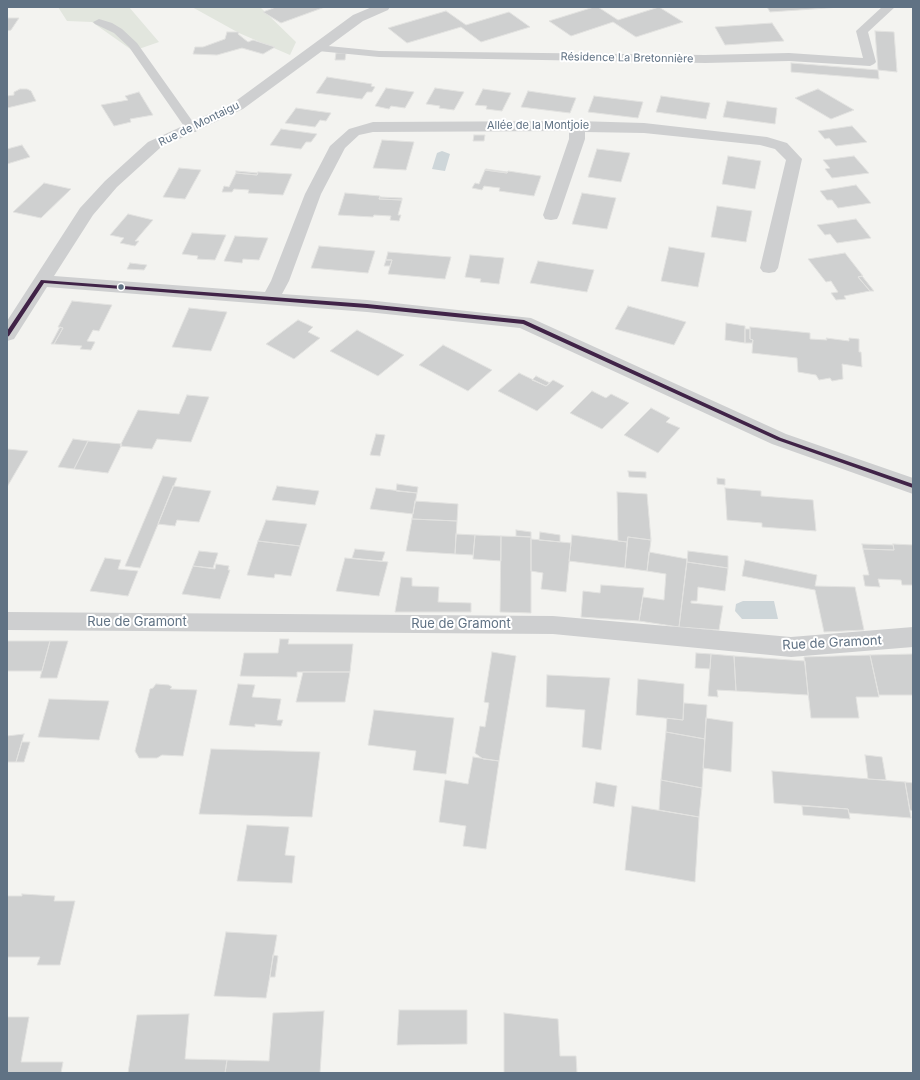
<!DOCTYPE html>
<meta charset="utf-8">
<style>
body{margin:0}
#map{position:relative;width:920px;height:1080px;overflow:hidden;background:#f3f3f0;font-family:Inter,sans-serif}
canvas{display:block}
.frame{position:absolute;inset:0;border:8px solid #607284;pointer-events:none}
</style>
<div id="map">
<canvas width="920" height="1080"></canvas>
<div class="frame"></div>
</div>
<script>
const context = document.querySelector('canvas').getContext('2d');
context.lineJoin = 'round';
function paint(path, color) { context.fillStyle = color; context.fill(path, 'evenodd'); }
const poly = rows => new Path2D(rows.map(r => 'M' + r).join(''));
function trace(path, color, width, dash) { context.strokeStyle = color; context.lineWidth = width; context.lineCap = dash ? 'butt' : 'round'; context.setLineDash(dash || []); context.stroke(path); }
function label(font, color, halo, rows, align = 'center') {
  context.font = font + ' Inter,sans-serif'; context.lineWidth = 4; context.setLineDash([]); context.textBaseline = 'middle'; context.strokeStyle = halo; context.fillStyle = color; for (const [text, x, y, turn = 0] of rows) {
    context.save(); context.translate(x, y); context.rotate((+turn || 0) * Math.PI / 180); context.textAlign = isNaN(turn) ? turn : align; if (halo) context.strokeText(text, 0, 0); context.fillText(text, 0, 0); context.restore();
  }
}
paint(poly([
 [58,7,129,7,159,42,133,51,92,22,67,21],
 [192,7,260,7,296,42,290,55,239,33]
]), '#e2e6de');
paint(poly([
 [442,151,450,154,445,171,432,169,437,153],
 [743,601,774,601,778,619,742,619,735,611,736,604]
]), '#ced6d9');
const building = poly([
 [276,7,275,7,325,7,281,23,263,12,276,7],
 [594,7,598,7,618,20,659,7,683,22,636,37,613,22,571,36,549,21,594,7],
 [767,7,841,7,770,12,767,7],
 [446,11,466,25,509,12,530,27,481,42,461,27,407,43,388,28,446,11],
 [7,18,19,18,11,30,7,31,7,18],
 [772,23,784,41,725,45,715,27,772,23],
 [875,31,894,32,897,72,878,70,875,31],
 [227,32,239,32,238,34,248,42,253,40,275,47,263,54,242,48,217,55,193,54,195,47,203,47,225,39,227,32],
 [336,53,346,53,345,60,335,60,336,53],
 [791,63,878,70,879,79,791,72,791,63],
 [327,77,372,84,371,86,375,87,372,92,367,92,362,99,316,93,327,77],
 [386,88,414,92,405,108,391,106,389,109,375,106,386,88],
 [435,88,464,92,454,110,439,108,440,106,426,104,435,88],
 [20,89,27,89,31,91,36,101,7,108,7,96,14,95,14,92,20,89],
 [483,89,511,93,502,111,486,109,487,106,475,105,483,89],
 [818,89,854,110,831,119,795,98,818,89],
 [528,91,576,98,570,113,521,107,528,91],
 [139,92,153,115,130,119,131,122,114,126,101,105,128,100,125,96,139,92],
 [594,96,643,102,638,118,588,112,594,96],
 [661,96,710,103,706,119,656,112,661,96],
 [727,101,777,108,775,124,723,117,727,101],
 [296,108,331,113,326,121,320,120,315,127,285,123,296,108],
 [852,126,867,142,836,146,829,138,825,139,818,131,852,126],
 [281,129,317,134,311,142,306,142,301,149,270,145,281,129],
 [474,135,485,135,484,141,473,141,474,135],
 [382,140,414,142,406,170,373,168,382,140],
 [22,145,30,157,7,164,7,149,22,145],
 [597,149,630,153,621,182,588,177,597,149],
 [728,156,761,161,755,189,722,184,728,156],
 [854,156,869,173,832,178,825,169,830,168,823,160,854,156],
 [179,168,201,170,185,199,163,197,179,168],
 [486,169,507,172,507,173,485,170,486,169],
 [485,170,507,173,508,171,541,176,534,196,499,191,500,188,484,186,482,190,472,188,475,183,479,184,485,170],
 [236,171,258,173,257,175,236,173,236,171],
 [258,172,292,174,283,195,248,193,249,190,234,189,232,192,222,192,224,186,229,187,236,173,257,175,258,172],
 [44,183,71,189,41,218,13,212,44,183],
 [856,185,871,203,838,208,832,200,827,200,820,191,856,185],
 [345,193,380,196,379,199,402,200,398,215,401,215,399,221,390,220,391,216,374,215,373,217,338,215,345,193],
 [582,193,616,198,607,229,572,224,582,193],
 [380,197,402,198,402,200,379,199,380,197],
 [717,206,752,211,746,242,711,237,717,206],
 [128,214,153,220,135,241,139,241,135,246,120,243,124,238,110,235,128,214],
 [856,219,871,238,837,243,830,234,825,235,817,225,856,219],
 [192,233,226,235,215,260,197,259,198,256,182,254,192,233],
 [235,236,268,238,259,260,243,259,242,263,224,261,235,236],
 [319,246,375,251,368,273,311,268,319,246],
 [669,247,705,253,698,287,661,281,669,247],
 [388,252,451,257,445,279,388,274,392,260,386,260,388,252],
 [845,253,863,276,858,277,870,291,844,296,846,299,836,300,831,293,838,292,831,281,826,282,808,259,845,253],
 [470,255,504,258,499,284,480,282,481,279,465,277,470,255],
 [386,260,392,260,390,266,384,266,386,260],
 [538,261,594,270,587,292,530,283,538,261],
 [130,263,147,265,144,270,127,269,130,263],
 [862,276,874,291,870,291,858,277,862,276],
 [72,301,112,305,99,331,93,330,87,341,95,342,91,350,80,349,82,346,54,344,63,328,58,327,72,301],
 [628,306,686,322,674,345,615,329,628,306],
 [189,308,227,312,211,351,172,347,189,308],
 [298,320,313,327,308,332,320,338,294,359,266,344,298,320],
 [726,323,745,326,745,343,725,340,726,323],
 [60,327,63,328,54,344,51,344,60,327],
 [750,327,810,333,810,339,827,340,826,338,849,341,849,338,859,339,859,352,861,352,862,367,842,364,843,379,832,381,830,378,819,380,816,375,798,372,797,358,752,353,753,340,750,339,750,327],
 [745,329,750,329,750,339,753,340,752,343,745,343,745,329],
 [357,330,404,355,378,376,330,351,357,330],
 [443,345,492,370,468,391,419,365,443,345],
 [519,373,546,386,553,380,564,386,537,411,498,391,519,373],
 [536,376,550,383,546,386,532,380,536,376],
 [592,391,606,398,611,394,629,403,602,429,570,413,592,391],
 [187,395,209,397,191,442,157,439,152,449,120,446,138,410,179,414,187,395],
 [651,408,670,418,666,422,680,428,658,453,624,435,651,408],
 [376,434,385,435,380,456,370,455,376,434],
 [73,439,88,441,74,469,58,467,73,439],
 [88,441,122,444,108,473,74,469,88,441],
 [7,449,28,451,7,487,7,449],
 [628,471,646,472,646,478,629,477,628,471],
 [163,476,177,478,140,568,125,566,163,476],
 [717,478,725,479,725,485,717,484,717,478],
 [397,484,418,487,417,493,396,491,397,484],
 [173,486,211,491,199,522,177,520,175,526,158,524,173,486],
 [277,486,319,491,315,505,272,500,277,486],
 [376,488,417,493,413,514,370,509,376,488],
 [725,488,761,491,761,496,813,500,816,531,762,527,762,523,727,520,725,488],
 [617,492,647,494,651,540,628,537,627,542,618,541,617,492],
 [415,501,458,504,457,521,412,519,415,501],
 [412,519,457,521,455,554,406,551,412,519],
 [266,520,307,524,300,546,258,541,266,520],
 [516,530,531,532,531,537,516,536,516,530],
 [540,532,560,535,560,542,539,540,540,532],
 [456,534,475,535,473,555,455,554,456,534],
 [475,535,501,536,501,561,473,559,475,535],
 [572,535,627,542,625,568,569,561,572,535],
 [501,536,531,537,531,613,500,612,501,536],
 [628,537,651,540,647,571,625,568,628,537],
 [531,539,571,543,566,592,541,589,543,573,531,571,531,539],
 [258,541,300,546,291,576,275,574,274,578,247,575,258,541],
 [862,544,893,545,894,550,863,549,862,544],
 [893,544,913,545,913,585,902,585,901,580,878,579,880,587,865,586,863,575,869,575,863,549,894,550,893,544],
 [355,549,385,552,382,561,352,558,355,549],
 [199,551,218,553,213,568,193,566,199,551],
 [688,551,728,556,728,568,687,562,688,551],
 [649,552,687,559,679,627,639,621,643,597,664,600,666,574,647,571,649,552],
 [105,558,121,560,118,569,138,571,128,596,90,591,105,558],
 [345,558,388,562,379,596,336,591,345,558],
 [745,560,817,575,815,586,855,587,864,630,824,632,815,590,742,576,745,560],
 [687,562,728,568,725,591,698,587,697,601,691,601,691,603,723,606,719,630,679,627,687,562],
 [216,564,229,566,228,570,230,570,220,599,182,594,193,566,215,569,216,564],
 [401,577,412,578,412,586,439,587,438,602,471,603,471,612,395,612,401,577],
 [601,585,644,588,639,621,581,617,583,591,600,593,601,585],
 [280,639,289,639,288,644,353,644,350,672,297,672,297,677,240,676,244,653,278,653,280,639],
 [7,641,50,641,42,671,7,671,7,641],
 [50,641,68,641,57,678,40,678,50,641],
 [492,652,516,656,499,761,483,759,475,753,480,726,485,727,489,703,484,702,492,652],
 [696,653,711,654,710,669,695,668,696,653],
 [711,654,734,656,736,691,717,690,718,697,708,696,711,654],
 [913,654,913,695,879,695,870,655,913,654],
 [870,655,879,697,856,697,859,718,811,718,804,657,870,655],
 [734,656,805,661,808,695,736,691,734,656],
 [303,672,350,672,345,702,296,702,303,672],
 [547,675,610,678,601,750,582,747,585,710,546,707,547,675],
 [638,679,684,684,683,720,636,715,638,679],
 [156,684,169,685,172,687,170,689,197,690,183,756,162,755,157,758,139,758,135,751,150,689,153,688,156,684],
 [238,684,255,685,252,697,281,699,277,720,283,720,281,726,255,724,255,727,229,725,238,684],
 [49,699,109,701,99,740,38,737,49,699],
 [684,703,707,705,705,739,666,732,667,718,683,720,684,703],
 [374,710,454,718,446,774,413,770,416,751,368,745,374,710],
 [706,718,733,722,731,772,703,768,706,718],
 [666,732,705,739,702,788,661,780,666,732],
 [24,734,16,762,7,762,7,736,24,734],
 [22,742,30,742,24,762,16,762,22,742],
 [211,749,320,752,312,817,199,814,211,749],
 [865,755,882,757,886,780,868,779,865,755],
 [473,757,499,761,486,849,463,846,466,826,439,822,445,780,468,784,473,757],
 [772,771,905,782,911,818,849,813,848,809,774,803,772,771],
 [661,780,702,788,699,817,659,810,661,780],
 [596,782,617,786,614,807,593,803,596,782],
 [905,782,913,783,913,811,910,810,905,782],
 [632,806,699,817,695,882,625,870,632,806],
 [802,806,848,809,850,819,803,815,802,806],
 [247,825,289,827,285,855,295,856,292,883,237,881,247,825],
 [22,894,55,896,54,901,75,901,60,965,37,965,40,957,7,957,7,896,22,896,22,894],
 [226,932,277,935,266,998,214,996,226,932],
 [273,955,278,956,275,977,270,977,273,955],
 [399,1010,467,1010,467,1044,397,1045,399,1010],
 [324,1011,320,1073,225,1073,227,1060,269,1061,273,1013,324,1011],
 [504,1013,558,1019,560,1056,576,1056,577,1073,504,1073,504,1013],
 [189,1014,185,1059,227,1060,225,1073,128,1073,137,1015,189,1014],
 [7,1017,29,1017,21,1062,63,1062,61,1073,7,1073,7,1017]
]);
paint(building, '#cfd0d0');
trace(building, '#e2e2e0', 1);
paint(poly([
 [882,7,895,7,868,32,876,62,874,64,870,66,789,61,705,63,379,57,318,51,314,50,312,48,314,46,318,45,379,51,705,55,789,53,863,58,856,31,882,7],
 [99,19,112,23,122,29,137,43,198,129,196,132,188,132,129,47,114,33,95,24,93,22,99,19]
]), '#cecfd0');
paint(poly([
 [372,7,390,7,388,10,363,21,243,109,160,148,117,187,93,215,54,276,265,292,271,281,305,194,330,146,349,129,373,122,577,121,644,123,767,137,787,143,802,159,778,268,775,272,769,273,763,272,760,268,786,160,775,149,760,145,644,133,585,132,585,139,559,215,557,219,551,220,545,219,543,215,569,139,569,131,373,132,359,135,345,148,321,194,289,281,282,294,367,300,531,318,786,434,913,478,913,494,772,444,520,328,367,312,47,287,14,339,7,341,7,321,80,208,105,181,148,142,233,103,353,15,372,7],
 [7,612,553,616,791,637,913,627,913,647,791,657,553,634,7,630,7,612]
]), '#cecfd0');
paint(poly([
 [41,280,367,304,524,320,781,438,913,484,913,488,777,440,523,324,367,308,44,283,9,336,7,337,7,331,41,280]
]), '#402347');
for (const [x, y, r, color] of [
 [121,287,3.5,"#607284"]
]) { const dot = new Path2D(); dot.arc(x, y, r, 0, 2 * Math.PI); context.fillStyle = color; context.fill(dot); trace(dot, '#fff', 1.5); }
label('11px', '#607284', '#fff', [
 ["Résidence La Bretonnière",627,58,1],
 ["Rue de Montaigu",199,124,-26],
 ["Allée de la Montjoie",538,126]
]);
label('13px', '#607284', '#fff', [
 ["Rue de Gramont",137,622],
 ["Rue de Gramont",461,624],
 ["Rue de Gramont",832,643,-3]
]);
</script>
